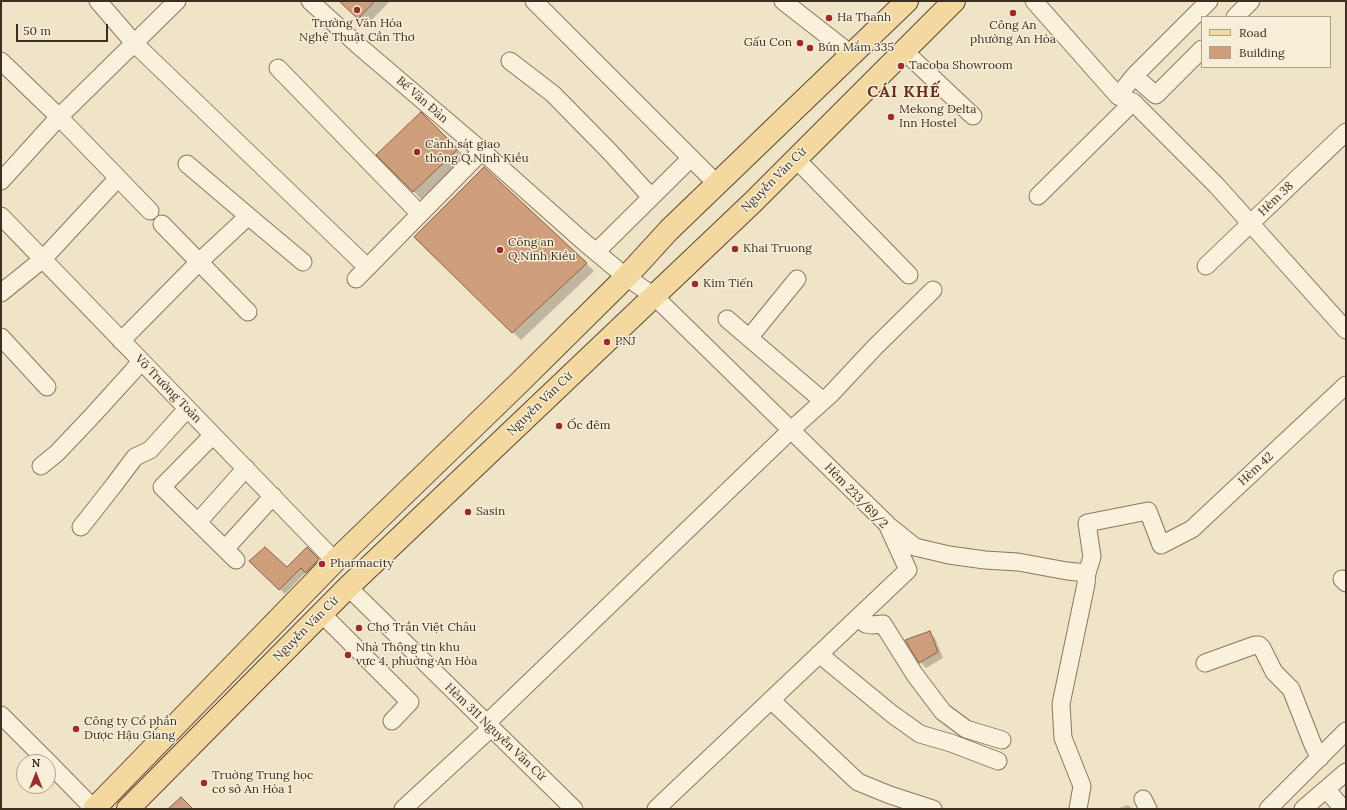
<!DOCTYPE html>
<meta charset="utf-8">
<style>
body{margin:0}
#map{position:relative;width:1347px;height:810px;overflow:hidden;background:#f0e4c8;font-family:Lora,serif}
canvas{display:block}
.frame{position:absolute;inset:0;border:2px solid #3d2e20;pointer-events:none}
.legend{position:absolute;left:1201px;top:16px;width:130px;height:52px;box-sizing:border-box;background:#f7eed8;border:1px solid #ada18e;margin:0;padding:5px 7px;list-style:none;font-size:12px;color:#3d2e20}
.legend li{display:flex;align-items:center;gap:8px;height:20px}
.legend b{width:20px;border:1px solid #ada18e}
.north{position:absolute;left:16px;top:754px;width:40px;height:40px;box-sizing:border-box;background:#f7eed8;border:1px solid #ada18e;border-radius:50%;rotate:0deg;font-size:11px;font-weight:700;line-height:16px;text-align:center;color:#3d2e20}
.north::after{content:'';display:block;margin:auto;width:14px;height:18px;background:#9e2a2b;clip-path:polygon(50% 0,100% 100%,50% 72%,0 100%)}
.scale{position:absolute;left:16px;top:24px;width:92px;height:18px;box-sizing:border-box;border:2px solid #3d2e20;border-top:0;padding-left:5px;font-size:12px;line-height:14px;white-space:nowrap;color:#3d2e20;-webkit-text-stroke:3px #f7eed8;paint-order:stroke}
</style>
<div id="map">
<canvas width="1347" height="810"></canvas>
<div class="frame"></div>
<ul class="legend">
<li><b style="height:5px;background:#f3d9a0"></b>Road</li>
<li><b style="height:11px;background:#cf9f7d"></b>Building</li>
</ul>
<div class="north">N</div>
<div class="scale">50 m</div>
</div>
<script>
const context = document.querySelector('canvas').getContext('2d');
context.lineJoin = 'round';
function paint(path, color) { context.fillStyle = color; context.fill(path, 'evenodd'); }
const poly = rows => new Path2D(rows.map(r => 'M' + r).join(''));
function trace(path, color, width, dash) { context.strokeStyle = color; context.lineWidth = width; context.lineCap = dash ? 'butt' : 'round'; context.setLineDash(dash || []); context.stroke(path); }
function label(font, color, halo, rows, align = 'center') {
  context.font = font + ' Lora,serif'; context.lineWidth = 3; context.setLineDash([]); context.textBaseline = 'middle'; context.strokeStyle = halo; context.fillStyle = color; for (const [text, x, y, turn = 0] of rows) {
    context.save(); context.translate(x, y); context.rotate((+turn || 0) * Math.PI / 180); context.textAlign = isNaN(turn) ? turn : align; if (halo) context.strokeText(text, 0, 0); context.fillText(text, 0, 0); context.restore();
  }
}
paint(poly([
 [341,1,390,1,366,26],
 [421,113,465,157,421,199,378,155],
 [416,237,586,263,594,271,521,340],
 [307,548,324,565,311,577,306,572,285,594,251,561,287,569],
 [929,632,935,638,943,658,926,668,920,662,906,640],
 [1128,805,1133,809,1116,809]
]), '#0003');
const building = poly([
 [339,1,375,1,358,19,339,1],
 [421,112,458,149,413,192,376,155,421,112],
 [484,167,587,263,512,333,414,237,484,167],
 [265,547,287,567,307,547,319,559,305,573,301,568,279,590,249,561,265,547],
 [930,631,938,652,919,663,905,640,930,631],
 [181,797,193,809,168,809,181,797]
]);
paint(building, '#cf9f7d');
trace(building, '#8d5f41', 1);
const minor = poly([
 [98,1,134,43,367,267],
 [310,1,359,46,482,151,584,242,626,277,654,296,887,524,908,570,656,809],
 [534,1,717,184],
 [783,1,852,55],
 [1034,1,1118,96,1134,76,1209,1],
 [1235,17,1251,1],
 [904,51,973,116],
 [1,61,59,117,150,211],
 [510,61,553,94,610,152,651,197],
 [278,68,420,214],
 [1134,76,1156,95,1202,49],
 [1118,96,1133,102,1217,186,1346,330],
 [796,159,909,275],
 [1,181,59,117,177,1],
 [1038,196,1133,102],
 [247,215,303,262],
 [1,216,335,561],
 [162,224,248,312],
 [596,252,691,158],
 [1206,266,1346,132],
 [356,279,482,151],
 [1,293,43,259,118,178],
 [727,319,823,401],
 [1,337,47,387],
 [749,338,797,279],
 [121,341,199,262,243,221,247,215,187,164],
 [213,435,162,487,236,560],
 [41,466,57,453,93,415,132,372,141,361],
 [198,522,246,468],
 [81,527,114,485,135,457,150,450,187,409],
 [890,527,915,547,949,555,985,560,1018,562,1067,571,1087,573],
 [225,549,273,496],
 [1342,579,1346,583],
 [348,587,574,809],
 [321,613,410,702,392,721],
 [858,617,866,624,872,625,883,624,915,675,943,712,966,729,1002,740],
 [819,654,892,714,920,734,951,743,998,761],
 [1205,663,1255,645,1259,645,1262,648,1274,672,1291,689,1313,745,1320,758],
 [771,700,858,782,890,795,933,809],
 [1,715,48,762],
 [486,724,791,430,831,394,875,347,933,290],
 [48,762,94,809],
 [1327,790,1343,809],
 [1143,799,1148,809],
 [403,809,491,728],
 [1078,809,1082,786,1063,738,1061,704,1086,584,1087,573,1092,557,1087,523,1148,511,1161,545,1192,529,1346,385],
 [1268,809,1346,731],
 [1303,809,1346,772]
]);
const major = poly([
 [94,809,335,561,519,383,626,277,669,230,907,1],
 [128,809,348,587,753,202,954,1]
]);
trace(minor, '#8d765c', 19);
trace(major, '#5b4430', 24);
trace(minor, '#faf1dc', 17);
trace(major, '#f3d9a0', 22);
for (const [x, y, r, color] of [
 [357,10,4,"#9e2a2b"],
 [1013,13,4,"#9e2a2b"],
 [829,18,4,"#9e2a2b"],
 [800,43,4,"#9e2a2b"],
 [810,48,4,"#9e2a2b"],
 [901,66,4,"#9e2a2b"],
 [891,117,4,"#9e2a2b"],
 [417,152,4,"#9e2a2b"],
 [735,249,4,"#9e2a2b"],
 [500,250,4,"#9e2a2b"],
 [695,284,4,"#9e2a2b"],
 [607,342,4,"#9e2a2b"],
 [559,426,4,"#9e2a2b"],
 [468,512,4,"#9e2a2b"],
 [322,564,4,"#9e2a2b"],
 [359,628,4,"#9e2a2b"],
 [348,655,4,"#9e2a2b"],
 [76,729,4,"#9e2a2b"],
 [204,783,4,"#9e2a2b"]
]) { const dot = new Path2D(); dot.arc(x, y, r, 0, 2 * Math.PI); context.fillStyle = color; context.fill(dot); trace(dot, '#f7eed8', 1.5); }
label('12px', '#3d2e20', '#f7eed8', [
 ["Ha Thanh",837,18],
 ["Trường Văn Hóa",357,24,"center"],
 ["Nghệ Thuật Cần Thơ",357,38,"center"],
 ["Công An",1013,26,"center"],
 ["phường An Hòa",1013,40,"center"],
 ["Gấu Con",792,43,"right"],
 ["Bún Mắm 335",818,48],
 ["Tacoba Showroom",909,66],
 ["Mekong Delta",899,110],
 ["Inn Hostel",899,124],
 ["Cảnh sát giao",425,145],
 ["thông Q.Ninh Kiều",425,159],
 ["Công an",508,243],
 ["Q.Ninh Kiều",508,257],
 ["Khai Truong",743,249],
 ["Kim Tiến",703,284],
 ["PNJ",615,342],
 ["Ốc đêm",567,426],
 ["Sasin",476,512],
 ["Pharmacity",330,564],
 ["Chợ Trần Việt Châu",367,628],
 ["Nhà Thông tin khu",356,648],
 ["vực 4, phuờng An Hòa",356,662],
 ["Công ty Cổ phần",84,722],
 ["Dược Hậu Giang",84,736],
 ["Truờng Trung học",212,776],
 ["cơ sở An Hòa 1",212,790]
], 'left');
label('12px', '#3d2e20', '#f7eed8', [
 ["Bế Văn Đàn",422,100,41],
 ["Nguyễn Văn Cừ",774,180,-45],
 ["Hèm 38",1276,199,-44],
 ["Võ Trường Toản",168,389,46],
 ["Nguyễn Văn Cừ",540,404,-44],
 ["Hèm 42",1256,469,-43],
 ["Hẻm 233/69/2",856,496,46],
 ["Nguyễn Văn Cừ",306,629,-45],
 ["Hẻm 311 Nguyễn Văn Cừ",495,732,44]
]);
context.letterSpacing = '1px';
label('bold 16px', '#6b2e1e', '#f7eed8', [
 ["CÁI KHẾ",904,92]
]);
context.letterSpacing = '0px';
</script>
